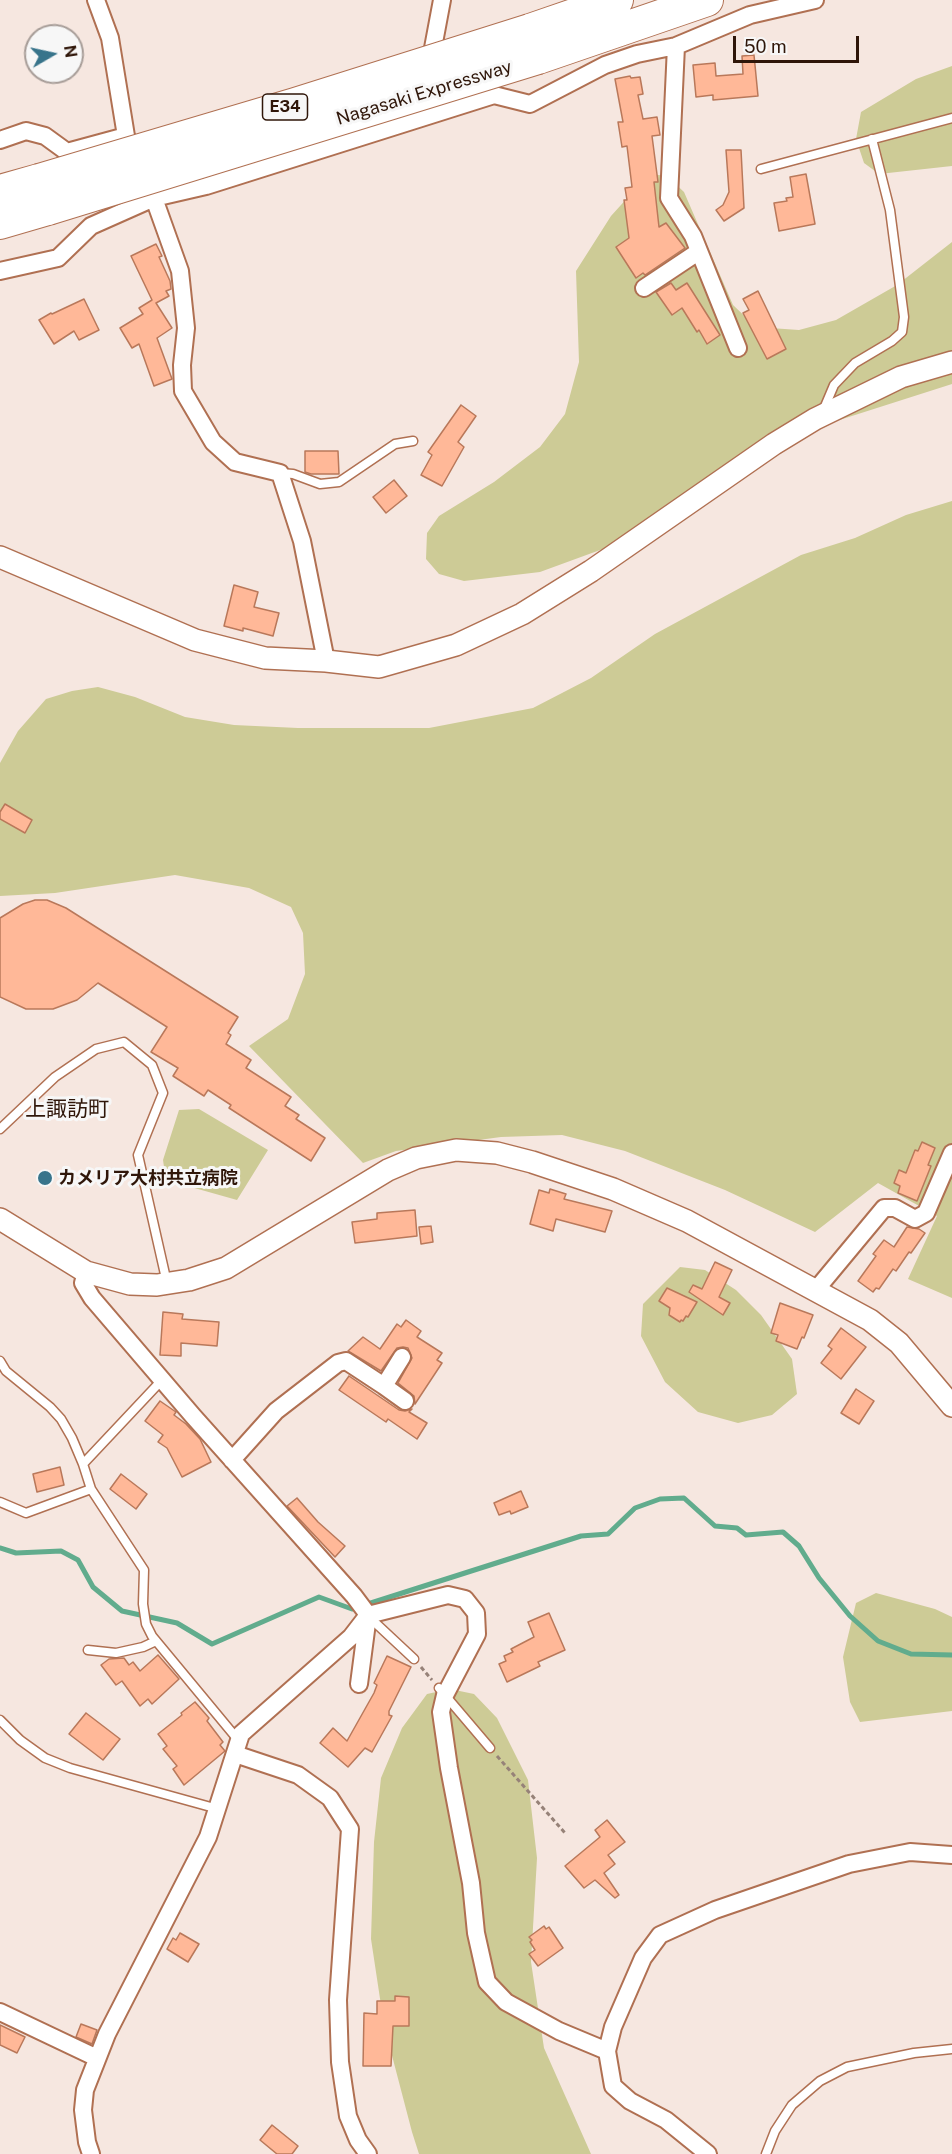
<!DOCTYPE html>
<meta charset="utf-8">
<style>
body{margin:0}
#map{position:relative;width:952px;height:2154px;overflow:hidden;background:#f6e7e0;font-family:"Public Sans",sans-serif}
canvas{display:block}
.north{position:absolute;left:24px;top:24px;width:60px;height:60px;box-sizing:border-box;background:#f7f7f7;border:2px solid #a79d98;border-radius:50%;rotate:81deg;font-size:16px;font-weight:700;line-height:24px;text-align:center;color:#2f1609}
.north::after{content:'';display:block;margin:auto;width:21px;height:27px;background:#38748b;clip-path:polygon(50% 0,100% 100%,50% 72%,0 100%)}
.scale{position:absolute;left:733px;top:36px;width:126px;height:27px;box-sizing:border-box;border:3px solid #2f1609;border-top:0;padding-left:8px;font-size:18px;line-height:21px;white-space:nowrap;color:#2f1609;-webkit-text-stroke:4px #f7f7f7;paint-order:stroke}
</style>
<div id="map">
<canvas width="952" height="2154"></canvas>
<div class="north">N</div>
<div class="scale">50 m</div>
</div>
<script>
const context = document.querySelector('canvas').getContext('2d');
context.lineJoin = 'round';
function paint(path, color) { context.fillStyle = color; context.fill(path, 'evenodd'); }
const poly = rows => new Path2D(rows.map(r => 'M' + r).join(''));
function trace(path, color, width, dash) { context.strokeStyle = color; context.lineWidth = width; context.lineCap = dash ? 'butt' : 'round'; context.setLineDash(dash || []); context.stroke(path); }
function label(font, color, halo, rows, align = 'center') {
  context.font = font + ' "Public Sans","Noto Sans JP",sans-serif'; context.lineWidth = 6; context.setLineDash([]); context.textBaseline = 'middle'; context.strokeStyle = halo; context.fillStyle = color; for (const [text, x, y, turn = 0] of rows) {
    context.save(); context.translate(x, y); context.rotate((+turn || 0) * Math.PI / 180); context.textAlign = isNaN(turn) ? turn : align; if (halo) context.strokeText(text, 0, 0); context.fillText(text, 0, 0); context.restore();
  }
}
paint(poly([
 [952,66,952,166,879,174,864,163,856,139,861,112,916,79],
 [649,174,667,176,684,192,733,305,756,327,799,330,836,320,897,285,952,242,952,384,830,423,740,467,611,546,540,572,464,581,439,574,426,559,427,533,439,516,494,482,540,447,565,414,579,362,576,271,611,216],
 [952,501,952,1298,908,1279,937,1216,878,1183,815,1232,725,1190,625,1151,562,1135,501,1137,396,1151,363,1163,249,1046,288,1019,305,974,303,933,291,907,249,888,175,875,55,893,0,896,0,763,18,731,46,699,72,691,98,687,135,697,185,717,234,725,298,728,429,728,533,708,591,678,655,634,801,555,855,538,906,515],
 [199,1109,268,1150,237,1200,166,1180,163,1160,179,1110],
 [680,1267,705,1270,736,1290,761,1315,792,1359,797,1394,772,1415,738,1423,698,1412,665,1382,641,1336,643,1304],
 [876,1593,935,1609,952,1617,952,1711,860,1722,850,1702,843,1657,856,1603],
 [450,1689,474,1694,497,1718,528,1780,537,1858,531,1962,544,2048,591,2154,419,2154,412,2132,384,2025,371,1939,374,1842,381,1778,402,1728,427,1694]
]), '#cdcb96');
trace(poly([
 [0,1548,16,1553,61,1551,78,1560,93,1587,122,1611,177,1623,212,1644,319,1597,352,1609,581,1536,608,1534,635,1508,660,1499,684,1498,715,1526,737,1528,746,1535,783,1532,799,1546,819,1578,850,1616,878,1641,911,1654,952,1655]
]), '#61ac8d', 5);
const building = poly([
 [754,55,758,96,713,100,713,95,696,97,693,65,715,63,716,76,743,74,742,56,754,55],
 [630,76,631,78,640,77,643,94,638,95,643,119,657,117,660,135,652,136,658,182,654,182,659,227,666,223,685,248,645,275,643,273,636,278,616,247,629,238,624,200,627,200,625,188,632,187,627,146,622,147,618,122,623,122,615,79,630,76],
 [726,150,741,150,744,208,724,221,716,210,723,205,729,192,726,150],
 [806,174,815,224,779,231,774,203,787,201,786,198,793,197,790,177,806,174],
 [156,244,162,256,159,257,170,281,171,289,166,291,169,296,156,303,172,328,157,338,172,379,154,386,139,344,132,348,120,328,143,314,139,308,152,300,131,256,156,244],
 [671,283,676,290,687,283,720,335,707,344,699,330,697,332,682,308,672,315,656,292,671,283],
 [758,291,786,349,767,359,743,313,749,310,743,299,758,291],
 [84,299,99,330,79,340,74,331,54,344,39,320,51,313,52,314,84,299],
 [461,405,476,416,458,442,464,447,442,486,421,475,432,455,428,452,461,405],
 [305,451,338,451,339,474,311,474,305,472,305,451],
 [394,480,407,496,386,513,373,497,394,480],
 [234,585,258,592,254,607,279,613,273,636,243,628,243,631,224,626,234,585],
 [5,804,32,820,25,833,0,819,0,812,5,804],
 [35,900,47,900,66,908,238,1017,228,1033,231,1035,226,1044,251,1060,246,1068,291,1097,285,1106,299,1115,296,1119,325,1138,311,1161,229,1108,231,1105,208,1090,204,1096,173,1076,178,1068,151,1052,167,1027,98,983,77,1000,53,1009,26,1009,0,997,0,918,23,904,35,900],
 [922,1142,935,1148,928,1165,931,1166,917,1201,898,1193,900,1186,894,1183,899,1170,906,1173,915,1150,918,1151,922,1142],
 [550,1189,566,1194,564,1199,612,1211,605,1232,556,1219,553,1231,530,1224,539,1190,549,1193,550,1189],
 [415,1210,417,1236,355,1243,352,1222,377,1219,377,1213,415,1210],
 [431,1226,433,1242,421,1244,419,1227,431,1226],
 [907,1227,919,1229,925,1233,911,1253,909,1252,896,1271,893,1269,879,1289,876,1288,873,1292,858,1281,876,1256,873,1254,884,1240,894,1247,907,1227],
 [715,1262,732,1270,719,1297,730,1303,723,1315,689,1292,693,1285,702,1289,715,1262],
 [667,1288,697,1302,688,1317,686,1316,683,1321,681,1320,680,1322,669,1315,670,1308,659,1301,667,1288],
 [780,1303,813,1315,804,1338,802,1337,797,1349,776,1341,778,1335,771,1333,780,1303],
 [163,1312,183,1314,182,1319,219,1322,217,1346,181,1343,181,1356,160,1355,163,1312],
 [406,1320,421,1331,417,1337,442,1353,437,1360,442,1363,415,1404,414,1396,398,1383,412,1358,408,1348,403,1347,397,1348,381,1371,348,1351,363,1337,380,1349,397,1324,401,1327,406,1320],
 [841,1328,866,1347,841,1379,821,1363,832,1349,828,1346,841,1328],
 [349,1376,399,1410,405,1411,412,1409,409,1412,427,1423,417,1439,388,1419,386,1422,339,1390,349,1376],
 [856,1389,874,1401,859,1424,841,1413,856,1389],
 [160,1401,176,1412,174,1415,186,1424,200,1439,211,1462,182,1477,167,1448,158,1442,163,1435,145,1421,160,1401],
 [60,1467,64,1485,37,1492,33,1474,60,1467],
 [121,1474,147,1494,136,1509,110,1489,121,1474],
 [521,1491,528,1507,511,1514,510,1511,499,1515,494,1503,521,1491],
 [297,1498,318,1522,345,1546,335,1557,287,1506,297,1498],
 [549,1613,565,1650,538,1662,540,1666,507,1682,499,1664,506,1661,504,1656,513,1652,511,1649,534,1637,528,1622,549,1613],
 [158,1655,179,1679,152,1704,148,1699,140,1706,122,1681,116,1685,101,1665,109,1659,124,1658,129,1665,133,1662,140,1671,158,1655],
 [387,1656,411,1667,389,1711,389,1715,392,1716,372,1752,365,1748,348,1767,320,1743,333,1728,347,1741,374,1693,377,1685,374,1683,387,1656],
 [195,1702,209,1718,207,1721,223,1742,220,1745,225,1751,184,1785,173,1769,177,1766,163,1749,167,1746,158,1734,182,1715,181,1713,195,1702],
 [86,1713,120,1739,103,1760,69,1734,86,1713],
 [607,1820,625,1842,608,1855,615,1864,604,1873,619,1895,615,1898,595,1880,584,1888,565,1866,600,1837,595,1830,607,1820],
 [544,1926,546,1929,549,1927,563,1948,538,1966,529,1954,535,1950,530,1942,532,1940,529,1937,544,1926],
 [180,1933,199,1944,188,1962,167,1949,173,1938,176,1940,180,1933],
 [395,1996,409,1997,409,2026,393,2026,391,2066,363,2066,364,2013,377,2014,377,2001,395,2001,395,1996],
 [81,2024,97,2030,92,2044,76,2037,81,2024],
 [0,2025,25,2037,17,2053,0,2045,0,2025],
 [272,2125,298,2146,292,2154,277,2154,260,2140,272,2125]
]);
paint(building, '#ffb898');
trace(building, '#b9785a', 1.5);
const service = poly([
 [761,169,952,118],
 [823,411,834,385,855,363,892,341,902,332,904,317,890,210,872,139],
 [280,473,293,474,320,484,339,482,395,444,413,441],
 [0,1129,55,1077,96,1049,124,1042,152,1065,163,1093,138,1155,167,1283],
 [0,1361,6,1371,50,1407,61,1419,72,1438,83,1464],
 [91,1489,144,1570,143,1604,146,1624,152,1636,239,1741],
 [0,1502,26,1513,91,1489,83,1464,162,1380],
 [368,1616,414,1659],
 [88,1650,116,1653,143,1647,156,1641],
 [439,1688,490,1748],
 [0,1720,20,1740,45,1758,70,1768,218,1809],
 [766,2154,775,2131,792,2105,820,2081,847,2067,914,2053,952,2049]
]);
const minor = poly([
 [96,0,110,38,126,136,136,158],
 [676,46,669,198,693,236,738,348],
 [430,64,442,0],
 [0,140,26,131,45,136,67,152,126,136],
 [151,190,180,271,186,328,182,365,183,391,213,442,235,462,280,473,302,541,326,661],
 [0,271,58,258,91,226,154,198,206,186,494,95,530,104,605,65,637,54,676,46,750,15,815,0],
 [644,288,698,252],
 [86,1272,83,1283,92,1298,193,1416,354,1596,366,1612,368,1615,359,1684],
 [815,1291,884,1208,895,1208,915,1219,926,1213,952,1153],
 [384,1386,405,1401],
 [232,1460,276,1411,338,1363,346,1361,384,1386,402,1357],
 [235,1754,298,1775,330,1798,350,1829,338,2000,340,2062,348,2116,358,2140,368,2154],
 [0,2012,97,2058],
 [91,2154,87,2142,83,2110,85,2090,107,2034,208,1837,241,1734,351,1637,368,1615,448,1595,465,1599,476,1613,477,1634,445,1695,441,1712,449,1768,471,1883,476,1933,487,1982,506,2002,559,2031,607,2051],
 [708,2154,666,2120,630,2101,613,2086,607,2051,613,2027,643,1958,660,1935,715,1910,849,1864,910,1852,952,1855]
]);
const tertiary = poly([
 [0,557,195,640,265,658,326,661,379,667,456,645,522,614,591,571,774,444,815,419,901,377,952,362],
 [0,1219,86,1272,130,1284,157,1285,189,1280,226,1268,388,1170,416,1158,456,1150,497,1153,532,1162,613,1189,687,1221,870,1320,899,1343,952,1406]
]);
const motorway = poly([
 [530,30,617,0],
 [538,58,707,0],
 [0,191,39,180],
 [0,223,48,209]
]);
trace(service, '#b07052', 11);
trace(minor, '#b07052', 20);
trace(tertiary, '#b07052', 24);
trace(motorway, '#b07052', 34);
trace(poly([
 [421,1667,432,1680],
 [497,1756,565,1833]
]), '#968278', 3, [4.5, 3]);
trace(service, '#fff', 8);
trace(minor, '#fff', 16);
trace(tertiary, '#fff', 21);
trace(motorway, '#fff', 32);
const motorwayBridge = poly([
 [39,180,295,104,530,30],
 [48,209,538,58]
]);
trace(motorwayBridge, '#b07052', 34, []);
trace(motorwayBridge, '#fff', 32);
for (const [x, y, r, color] of [
 [45,1178,8,"#38748b"]
]) { const dot = new Path2D(); dot.arc(x, y, r, 0, 2 * Math.PI); context.fillStyle = color; context.fill(dot); trace(dot, '#f7f7f7', 2); }
for (const [x, y, w] of [
 [285,107,45]
]) { const box = new Path2D(); box.roundRect(x - w / 2, y - 13, w, 26, 4.5); context.fillStyle = '#f7f7f7'; context.fill(box); trace(box, '#2f1609', 1.5); }
label('bold 16px', '#2f1609', null, [
 ["E34",285,107]
]);
label('18px', '#2f1609', '#f7f7f7', [
 ["Nagasaki Expressway",424,93,-17]
]);
label('bold 18px', '#2f1609', '#f7f7f7', [
 ["カメリア大村共立病院",58,1178]
], 'left');
label('21px', '#2f1609', '#f7f7f7', [
 ["上諏訪町",67,1110]
]);
</script>
